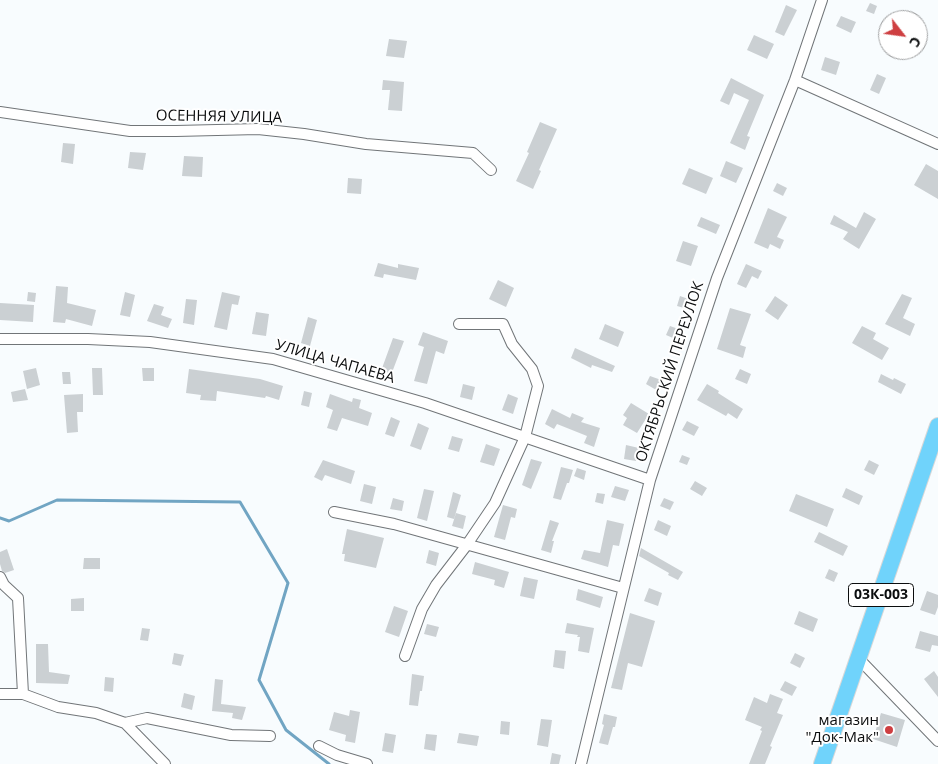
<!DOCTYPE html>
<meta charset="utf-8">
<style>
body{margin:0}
#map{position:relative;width:938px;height:764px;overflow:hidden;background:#f8fcfe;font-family:"Open Sans",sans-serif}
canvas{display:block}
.north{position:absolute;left:878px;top:10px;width:50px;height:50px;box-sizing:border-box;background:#fff;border:1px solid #9d9e9f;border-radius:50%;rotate:120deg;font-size:14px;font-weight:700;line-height:20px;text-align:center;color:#0b0d0e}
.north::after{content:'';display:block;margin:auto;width:18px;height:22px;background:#ce3f41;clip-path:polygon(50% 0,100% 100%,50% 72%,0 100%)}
</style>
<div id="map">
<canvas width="938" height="764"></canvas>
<div class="north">С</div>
</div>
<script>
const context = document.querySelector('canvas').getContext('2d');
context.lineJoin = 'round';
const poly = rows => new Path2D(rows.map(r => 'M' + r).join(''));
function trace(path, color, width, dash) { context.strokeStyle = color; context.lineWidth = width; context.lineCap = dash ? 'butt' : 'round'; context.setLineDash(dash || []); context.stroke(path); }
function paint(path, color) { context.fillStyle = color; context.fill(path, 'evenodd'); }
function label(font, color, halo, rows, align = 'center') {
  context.font = font + ' "Open Sans",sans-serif'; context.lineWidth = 4; context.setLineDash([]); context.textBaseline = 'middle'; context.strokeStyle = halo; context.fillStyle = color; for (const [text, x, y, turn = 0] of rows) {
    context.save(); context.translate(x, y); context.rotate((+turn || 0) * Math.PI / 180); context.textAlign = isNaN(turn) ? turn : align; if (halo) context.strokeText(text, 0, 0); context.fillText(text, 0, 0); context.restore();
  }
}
trace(poly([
 [0,518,9,521,57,500,240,502,288,583,259,680,286,730,329,764]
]), '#71a5c3', 3);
paint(poly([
 [870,3,877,6,874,14,866,11],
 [786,5,797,10,784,36,775,32],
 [841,16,856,22,851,33,836,26],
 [754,35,774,44,767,59,747,50],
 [389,39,407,41,404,58,386,56],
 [825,57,840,62,836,75,821,70],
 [877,74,886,78,879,94,870,90],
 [731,78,764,95,747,136,750,137,745,150,730,143,749,100,734,93,729,105,720,101],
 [383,80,404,82,402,111,388,110,390,90,382,90],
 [540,122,557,129,539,170,541,171,533,189,516,181,529,153,527,152],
 [63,143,75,144,73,164,61,162],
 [130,152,146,153,143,170,128,168],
 [184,156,203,157,202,177,182,176],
 [726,161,743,168,736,183,720,176],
 [926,164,938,171,938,199,914,185],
 [689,168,713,178,706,194,682,184],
 [348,178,362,179,361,194,347,193],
 [777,183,787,188,783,196,773,191],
 [768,208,787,217,777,237,784,240,780,249,770,244,768,249,754,243],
 [864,212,876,219,859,249,843,239,848,232,830,224,834,215,856,228],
 [701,217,720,225,716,234,697,226],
 [683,241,698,246,691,266,676,261],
 [378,263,398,268,398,264,419,268,416,280,384,274,383,278,374,276],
 [746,264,762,271,758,279,752,276,746,288,737,284],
 [498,280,514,288,506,307,489,299],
 [56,286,68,287,67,303,96,310,92,326,66,319,65,323,53,322],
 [28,292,36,293,35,302,27,301],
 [125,292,135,295,130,317,120,315],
 [222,292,240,296,238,305,232,304,227,330,214,327],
 [902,294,912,298,903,318,915,324,910,336,885,324],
 [680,296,691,300,688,309,677,306],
 [775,296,788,305,778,320,765,311],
 [186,299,197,300,194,325,183,323],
 [0,303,34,305,33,322,0,320],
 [154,304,164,307,161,315,172,319,168,328,147,321],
 [730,308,751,314,740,345,746,347,743,358,717,349],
 [256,312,269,314,266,336,252,334],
 [308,317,317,320,310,346,301,343],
 [605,324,624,332,618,347,599,339],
 [670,326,684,331,680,341,666,335],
 [862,326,876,333,873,339,889,348,882,360,852,343],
 [423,332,448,341,444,354,436,351,427,384,414,381,424,347,418,345],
 [393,338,404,341,391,375,381,371],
 [575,348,615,366,612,372,592,365,591,368,571,358],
 [36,368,40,385,27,389,23,371],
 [92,368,102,368,103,395,93,395],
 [142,368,154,368,154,381,143,381],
 [189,369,260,379,283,386,279,400,266,396,265,398,217,391,216,401,200,400,201,395,186,393],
 [740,369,751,374,747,384,735,379],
 [62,372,70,372,71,384,63,384],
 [881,374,893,380,894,378,906,384,901,394,878,382],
 [650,376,664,381,658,391,646,384],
 [463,384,475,387,472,400,460,397],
 [707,384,719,391,718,393,743,409,737,419,728,413,726,416,697,400],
 [25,389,28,400,13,402,11,392],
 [304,391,312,393,309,407,301,405],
 [83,394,83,412,77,412,78,432,67,433,64,395],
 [330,394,352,402,353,398,361,400,359,408,372,413,368,426,342,418,337,431,327,428,333,410,326,407],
 [508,394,518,398,513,414,502,410],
 [631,403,649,414,637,433,623,425,627,418,623,415],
 [552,409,570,418,572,413,584,418,581,422,600,428,594,447,584,443,587,436,557,424,554,429,545,424],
 [391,417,400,421,394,437,385,434],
 [687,421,699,427,694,436,682,430],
 [418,423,429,428,421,450,410,446],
 [452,436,463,439,459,452,448,449],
 [486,444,500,449,494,466,480,462],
 [626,445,639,448,636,461,624,459],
 [682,455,690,458,687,465,679,462],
 [531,459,542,462,531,489,522,485],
 [323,460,355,471,351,484,325,475,322,481,314,477],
 [869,460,879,465,874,475,864,470],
 [561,467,573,470,569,483,567,483,561,500,553,498],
 [577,468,586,471,584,480,574,476],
 [695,481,707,488,702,496,690,489],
 [364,484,376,487,372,504,360,501],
 [615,486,629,490,625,501,611,497],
 [846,488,863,496,859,505,842,497],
 [424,489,434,491,427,521,417,518],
 [453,492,461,495,454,519,447,517],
 [597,493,605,494,603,504,595,502],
 [796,494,834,509,827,527,789,511],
 [393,498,404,501,402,511,390,509],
 [664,498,674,502,670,510,660,506],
 [503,505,517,509,515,518,511,517,505,540,494,537],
 [456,513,466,516,463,529,452,526],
 [550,520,559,523,552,541,554,541,551,553,541,550],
 [607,520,624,524,619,546,613,545,608,567,581,559,584,550,600,553],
 [658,520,671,526,667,536,654,530],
 [347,529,384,538,376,568,344,561,345,554,342,554],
 [819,532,848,546,843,556,814,542],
 [641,548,683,572,678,580,668,575,669,573,639,556],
 [7,549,14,570,5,573,2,571,0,564,0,552],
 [429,550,439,553,436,566,426,563],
 [84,558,100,558,100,569,83,569],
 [475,562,509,572,504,588,494,585,495,580,472,574],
 [829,569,838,573,834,582,825,578],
 [524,577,538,580,534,599,520,596],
 [649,588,662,593,658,606,644,601],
 [578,589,603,597,600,608,576,600],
 [927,591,938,595,938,607,935,615,920,610],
 [84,598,84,611,71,611,71,599],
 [394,606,408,611,399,637,385,632],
 [799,611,818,619,813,632,794,624],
 [630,613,655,621,642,667,628,663,622,690,611,688],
 [567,623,594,628,589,653,578,651,580,637,577,637,578,635,565,633],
 [427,624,439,627,436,637,424,634],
 [142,628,150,629,148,641,140,640],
 [920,631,938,636,938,646,932,645,930,652,915,648],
 [36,644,48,644,49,672,70,675,68,684,36,683],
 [555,650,566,651,564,669,553,667],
 [174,653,184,655,181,666,172,664],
 [795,653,805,658,800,668,790,663],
 [934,671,938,677,938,697,924,679],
 [412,674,424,676,422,691,420,691,418,706,409,705],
 [105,677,114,678,113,692,104,691],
 [215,679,223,680,221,704,246,707,242,720,232,718,233,713,212,711],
 [785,681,797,687,792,696,780,690],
 [184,693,195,696,192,710,181,707],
 [770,694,783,699,777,713,783,715,770,746,772,747,765,764,749,764,762,731,760,730,762,727,745,720,754,697,767,703],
 [350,710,360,712,355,743,345,741,346,735,329,730,334,712,349,716],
 [881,713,905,720,897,747,873,739],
 [604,714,617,717,615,727,613,727,608,745,599,743,604,725,602,724],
 [541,719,552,720,548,747,537,745],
 [501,721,510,722,509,735,500,734],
 [385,733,396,735,393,753,382,751],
 [459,733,479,736,477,746,457,743],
 [426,734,437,735,435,751,424,749],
 [552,753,561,755,559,764,550,764]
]), '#cbd0d3');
const minor = poly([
 [795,80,938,144],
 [0,112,130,131,176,131,258,129,304,134,366,144,473,153,491,170],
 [0,339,88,339,150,342,273,359,425,403,650,480],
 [334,512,394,524,623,588],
 [0,577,4,585,18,598,23,694],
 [405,656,422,609,436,585,466,546,495,503,525,437,538,386,532,369,512,344,503,324,459,324],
 [859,659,938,741],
 [0,694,23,694,58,707,96,713,125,723,147,718,231,735,270,736],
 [125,723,165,764],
 [319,746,337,755,367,764],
 [581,764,650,480,717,278,795,80,822,0]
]);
const primary = poly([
 [822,764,938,426]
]);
trace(minor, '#717578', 12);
trace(primary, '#d8d8d8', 18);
trace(minor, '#fff', 10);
trace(primary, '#70d3fb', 16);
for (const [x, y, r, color] of [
 [889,730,5,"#ce3f41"]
]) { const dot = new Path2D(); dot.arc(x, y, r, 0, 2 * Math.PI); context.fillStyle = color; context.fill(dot); trace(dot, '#fff', 2); }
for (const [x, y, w] of [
 [881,595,65]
]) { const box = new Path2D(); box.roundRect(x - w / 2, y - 11.5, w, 23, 4); context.fillStyle = '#fff'; context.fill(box); trace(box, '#0b0d0e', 1); }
label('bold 14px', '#0b0d0e', null, [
 ["03К-003",881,595]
]);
label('15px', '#0b0d0e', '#fff', [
 ["ОСЕННЯЯ УЛИЦА",219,117,1],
 ["УЛИЦА ЧАПАЕВА",335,362,16],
 ["ОКТЯБРЬСКИЙ ПЕРЕУЛОК",670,372,-72]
]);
label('15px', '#0b0d0e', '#fff', [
 ["магазин",879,721],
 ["\"Док-Мак\"",879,738]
], 'right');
</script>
